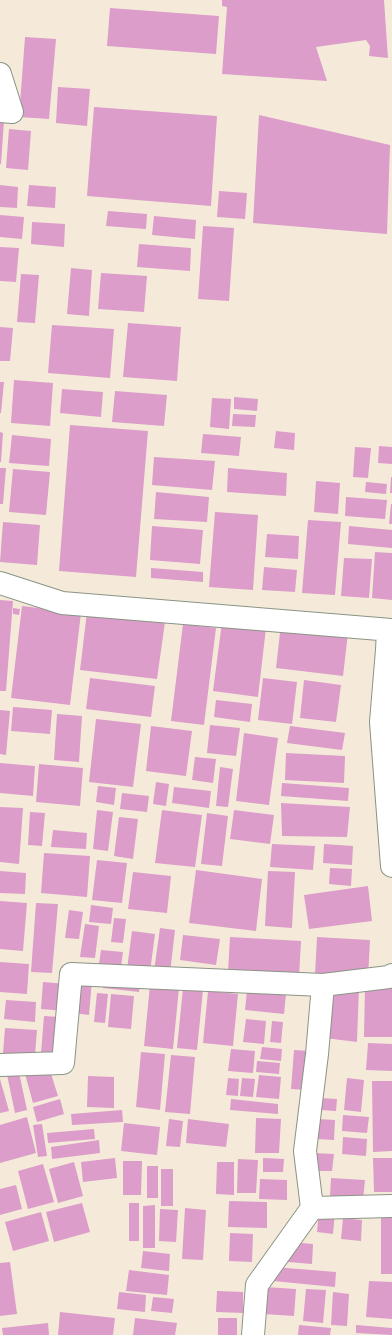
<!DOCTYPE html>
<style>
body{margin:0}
canvas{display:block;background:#f5ead9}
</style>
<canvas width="392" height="1335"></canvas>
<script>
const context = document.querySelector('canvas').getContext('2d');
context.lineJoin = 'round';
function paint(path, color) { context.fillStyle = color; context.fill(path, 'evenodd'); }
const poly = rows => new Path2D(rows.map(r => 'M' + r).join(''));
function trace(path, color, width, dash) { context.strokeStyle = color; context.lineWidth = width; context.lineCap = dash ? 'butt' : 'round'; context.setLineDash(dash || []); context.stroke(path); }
paint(poly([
 [222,0,384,0,388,58,369,56,370,46,366,40,316,47,327,81,222,74,227,7,222,6],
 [110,8,219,16,216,54,107,46],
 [25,37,56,39,49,119,19,117],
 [58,87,90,89,87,126,56,123],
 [94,107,217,116,211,206,87,196],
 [259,115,390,145,387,234,253,223],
 [0,121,4,121,1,164,0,164],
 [9,129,31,131,28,170,6,168],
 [0,185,18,187,17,208,0,207],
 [29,185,56,187,55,208,27,206],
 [219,191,247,193,245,219,217,217],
 [108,211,147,214,146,229,106,226],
 [0,215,24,217,22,239,0,237],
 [154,216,196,220,195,239,152,235],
 [32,222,65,224,64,247,31,244],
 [203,226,234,228,229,301,198,299],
 [139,244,191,248,190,271,137,267],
 [0,247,19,248,16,282,0,281],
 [71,268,92,270,89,316,67,314],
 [101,273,147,276,144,312,98,309],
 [21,274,39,275,35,323,17,322],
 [128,323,181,327,177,381,123,377],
 [52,325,114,329,110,378,48,373],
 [0,327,13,328,10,361,0,361],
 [14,380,53,383,50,426,11,423],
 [0,382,4,382,1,413,0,413],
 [62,389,103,392,101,417,60,413],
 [115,391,167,395,164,426,112,422],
 [234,397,258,399,257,411,234,409],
 [212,398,231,399,229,429,210,427],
 [233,414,256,415,255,427,232,426],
 [70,425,148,431,136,577,59,571],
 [276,431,295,433,294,450,274,448],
 [0,432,3,433,1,462,0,462],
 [203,434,241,437,239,456,201,453],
 [12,435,51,439,49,466,9,463],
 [379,446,392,447,392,464,378,463],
 [355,447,371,448,368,478,353,477],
 [154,457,215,461,212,490,152,485],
 [0,468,6,468,3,504,0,504],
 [228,468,287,473,286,496,227,492],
 [13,469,50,472,46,515,9,512],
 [391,477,392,477,392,493,390,493],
 [316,481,340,483,338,514,314,512],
 [366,482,387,484,386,494,365,492],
 [156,492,209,497,207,522,154,519],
 [346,497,387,500,385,519,345,516],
 [391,504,392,504,392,524,389,524],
 [215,512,258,515,253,590,209,587],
 [308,520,341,522,335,595,302,593],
 [3,522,40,525,37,565,0,562],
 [152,526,203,530,200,564,150,560],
 [349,526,392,530,392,548,348,544],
 [267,534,299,536,298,559,265,557],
 [375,552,392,553,392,600,372,598],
 [344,558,372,559,369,598,341,596],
 [264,567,297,570,295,592,262,590],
 [151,568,203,572,203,582,151,578],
 [0,600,13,601,6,691,0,691],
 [22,606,81,613,70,705,11,698],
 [13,608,20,609,19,615,13,614],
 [87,612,165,622,157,679,80,670],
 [222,622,266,628,258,697,213,691],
 [183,624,216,628,204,725,171,721],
 [281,624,348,633,343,676,276,668],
 [90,678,155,686,151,717,86,709],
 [263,678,297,682,292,724,258,720],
 [304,680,341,685,336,722,300,718],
 [216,700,252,704,250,722,214,717],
 [13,707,52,710,50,734,11,731],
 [0,710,10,711,6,755,0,754],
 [57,714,82,716,79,762,54,760],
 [96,719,141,724,133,787,89,782],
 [210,725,240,728,236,756,207,753],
 [151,726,192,731,186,776,146,771],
 [290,726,345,733,342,750,287,743],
 [244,733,278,738,269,805,236,801],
 [286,753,345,756,344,783,285,780],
 [195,757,216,759,213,783,192,780],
 [0,763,35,766,33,796,0,793],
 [39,764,83,768,80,806,36,802],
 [220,767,233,769,228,807,216,806],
 [156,782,169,784,166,806,153,804],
 [282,783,349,788,348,801,281,796],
 [98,786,116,788,114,805,96,802],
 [174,787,211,791,209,808,172,803],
 [122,793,149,796,147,812,120,809],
 [281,803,350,807,347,837,282,836],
 [0,807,23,808,19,864,0,862],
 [97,810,113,812,108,851,93,849],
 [162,810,202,815,195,867,155,863],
 [234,810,274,815,270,844,230,839],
 [30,812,45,813,42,846,28,845],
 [207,813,228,816,222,866,201,864],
 [119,817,138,819,133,859,114,856],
 [53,830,87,833,86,849,51,847],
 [272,844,315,846,313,870,270,867],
 [324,844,353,846,352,865,323,863],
 [44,853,90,856,87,897,41,893],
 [97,860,127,863,122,903,92,900],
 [330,868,352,869,351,886,329,884],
 [196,870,262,879,256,931,189,923],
 [0,871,26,873,25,894,0,893],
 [268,871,295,872,292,928,265,926],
 [133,872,171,876,167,913,128,909],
 [368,886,372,921,309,929,304,895],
 [0,901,27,903,23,951,0,949],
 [36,903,58,904,52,973,31,972],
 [91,905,113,908,111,924,89,922],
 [69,910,83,912,79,939,65,938],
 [114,918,126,919,123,943,111,942],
 [85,924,99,926,95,958,80,957],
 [160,928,175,930,170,973,154,971],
 [132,931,155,934,150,972,127,969],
 [183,935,220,939,216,965,180,960],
 [230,937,301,941,299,977,228,972],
 [317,937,370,940,368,978,315,974],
 [101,950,123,952,121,967,99,964],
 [0,962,29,964,27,994,0,992],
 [76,979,92,980,89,1015,73,1013],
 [103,980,140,983,139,992,103,988],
 [248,981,287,984,284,1014,245,1010],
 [43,982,67,984,65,1011,41,1009],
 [150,985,179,988,173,1049,144,1046],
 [365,986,392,986,392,1037,364,1037],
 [359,987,357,1042,325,1038,328,990],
 [183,988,203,990,197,1050,177,1048],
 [208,991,238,994,233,1046,203,1043],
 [97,993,108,994,105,1023,94,1022],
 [111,994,134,996,131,1029,108,1027],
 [6,1000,36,1002,35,1022,4,1019],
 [44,1016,60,1017,57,1054,41,1053],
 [246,1019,266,1021,264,1044,243,1042],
 [272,1021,283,1022,281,1043,270,1042],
 [5,1028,37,1030,35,1055,3,1053],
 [368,1043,392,1044,392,1071,366,1070],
 [262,1047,282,1049,281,1061,260,1059],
 [231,1049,255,1051,253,1073,228,1071],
 [294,1050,311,1051,307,1090,291,1089],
 [141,1052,165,1054,160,1110,136,1107],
 [171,1055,195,1057,190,1114,165,1112],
 [257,1061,280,1063,279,1074,256,1072],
 [49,1067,58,1096,33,1103,25,1074],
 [18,1068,27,1110,15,1113,6,1070],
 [259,1075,281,1077,279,1099,256,1097],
 [88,1076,114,1077,114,1108,87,1107],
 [228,1078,239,1079,238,1096,226,1095],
 [242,1078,255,1079,253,1097,240,1096],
 [347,1078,364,1080,361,1112,344,1110],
 [0,1079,9,1111,0,1113],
 [372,1081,392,1081,392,1151,373,1152],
 [320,1098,337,1099,336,1111,320,1110],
 [60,1099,64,1114,37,1122,33,1107],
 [231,1099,278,1104,278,1114,230,1110],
 [122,1110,123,1122,72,1125,71,1114],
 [343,1115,369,1117,367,1133,342,1131],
 [27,1117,36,1153,0,1163,0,1125],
 [256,1118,281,1119,279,1153,255,1153],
 [169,1119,183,1121,180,1147,166,1146],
 [188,1119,229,1124,226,1147,186,1143],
 [318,1119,335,1120,334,1140,316,1139],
 [124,1123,160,1127,157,1155,121,1151],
 [42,1124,47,1156,38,1157,33,1125],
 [94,1129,95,1139,48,1143,47,1133],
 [343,1137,367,1139,366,1156,342,1154],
 [99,1140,100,1153,52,1159,51,1147],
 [313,1153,334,1154,332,1171,311,1171],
 [115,1158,117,1178,83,1182,81,1162],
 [263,1158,284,1159,283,1172,263,1172],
 [373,1158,392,1158,392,1192,374,1192],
 [238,1159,258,1160,256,1193,237,1193],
 [123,1161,142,1161,141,1195,123,1195],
 [74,1162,83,1196,58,1203,49,1169],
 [217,1162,234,1162,234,1195,216,1194],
 [43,1164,54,1202,28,1209,18,1171],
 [147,1166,158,1166,158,1198,147,1198],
 [161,1169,173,1169,173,1206,161,1206],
 [331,1178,365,1180,363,1200,330,1197],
 [260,1179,287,1180,287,1200,259,1199],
 [16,1185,22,1209,0,1215,0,1189],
 [229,1201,267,1202,267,1228,228,1227],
 [82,1203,90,1232,54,1242,46,1212],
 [129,1203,139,1203,139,1241,129,1241],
 [155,1205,155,1248,143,1248,143,1206],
 [185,1208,206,1210,203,1260,182,1259],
 [160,1209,178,1210,176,1242,159,1241],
 [319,1211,335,1212,333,1234,317,1232],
 [41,1212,49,1241,13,1251,5,1222],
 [381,1212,392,1212,392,1274,381,1274],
 [343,1218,362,1220,361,1241,341,1239],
 [230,1233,253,1234,252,1262,229,1261],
 [290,1242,313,1244,312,1264,288,1262],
 [143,1251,170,1254,169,1271,141,1268],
 [10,1262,17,1314,0,1316,0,1263],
 [274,1267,336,1272,335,1287,273,1281],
 [129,1270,169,1275,167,1295,126,1291],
 [369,1281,392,1282,392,1319,366,1317],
 [265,1287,296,1289,294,1316,263,1314],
 [306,1289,326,1290,323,1323,303,1321],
 [217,1291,243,1292,243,1313,216,1312],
 [119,1292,146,1295,145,1312,117,1309],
 [333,1292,349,1294,347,1326,331,1325],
 [153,1297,174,1299,172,1313,151,1311],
 [60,1312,115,1318,113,1335,58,1335],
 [135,1318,177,1323,175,1335,133,1335],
 [218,1318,237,1318,237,1335,218,1335],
 [48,1323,49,1335,3,1335,2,1328],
 [299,1325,331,1328,330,1335,298,1335],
 [356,1325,392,1328,392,1335,356,1333]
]), '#dc9dca');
const minor = poly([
 [0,74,12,112,0,111],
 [0,583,62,603,392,630],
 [388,630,387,650,381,722,392,866],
 [323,985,389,977,392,975],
 [0,1065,63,1063,71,974,323,985,317,1054,305,1151,312,1208,257,1285,253,1335],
 [312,1208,392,1206]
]);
trace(minor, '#8a9486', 24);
trace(minor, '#fff', 22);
</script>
